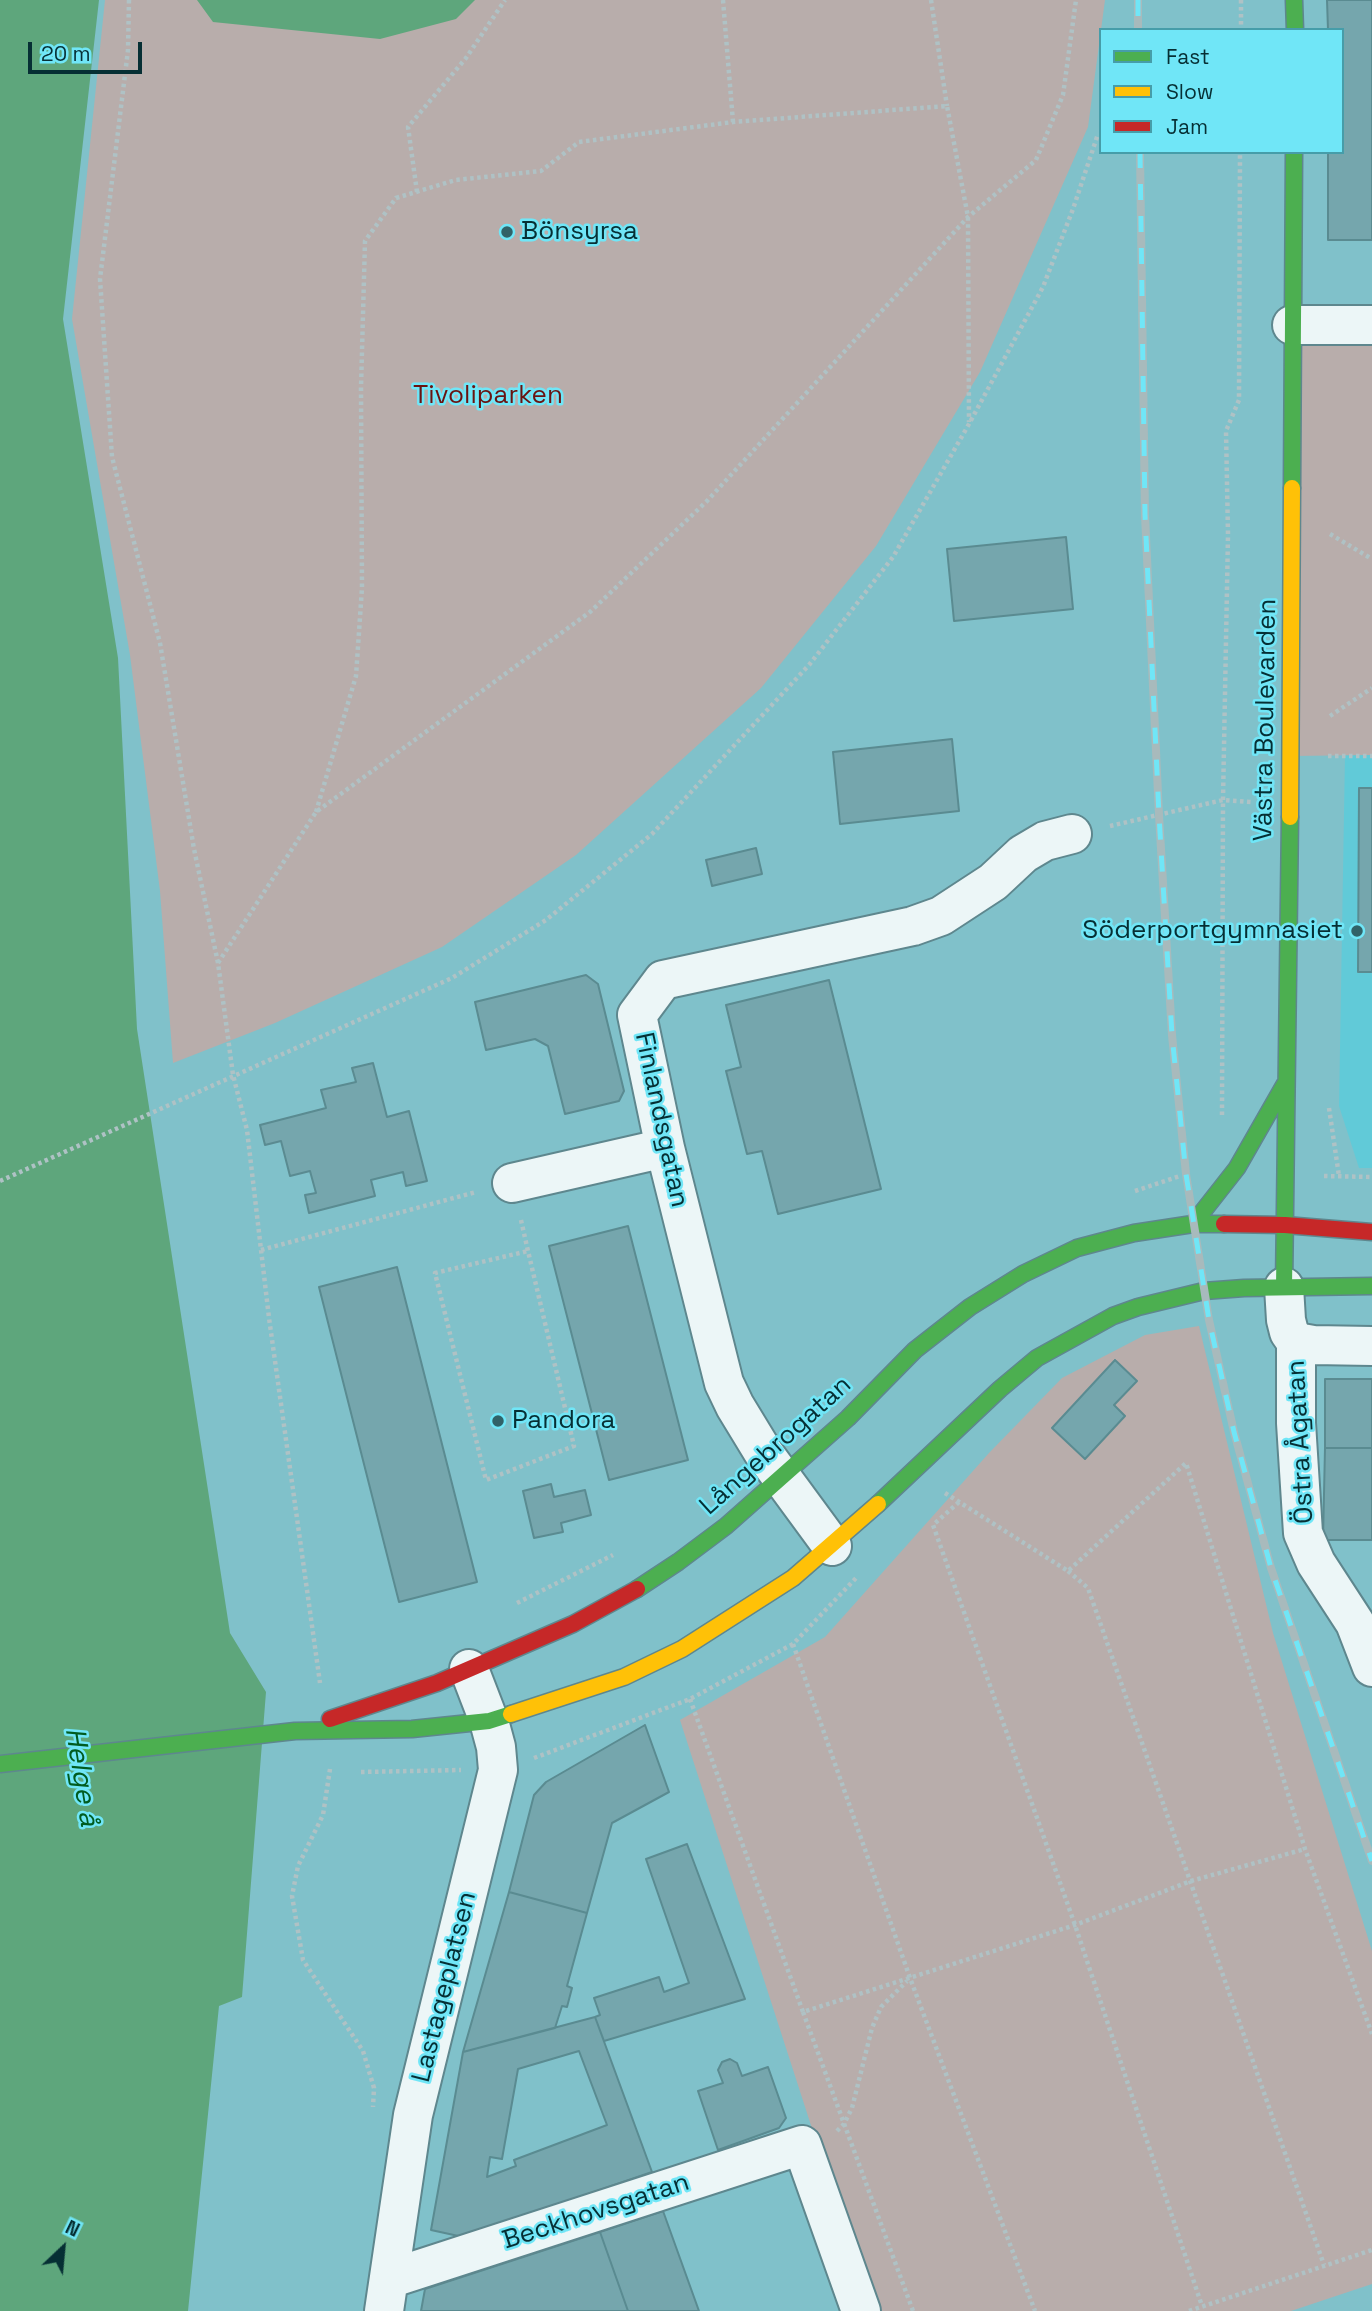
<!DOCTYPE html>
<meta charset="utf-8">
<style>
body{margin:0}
#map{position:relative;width:1372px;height:2311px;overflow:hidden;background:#80c1ca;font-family:"Space Grotesk",sans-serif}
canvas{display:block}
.legend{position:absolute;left:1099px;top:28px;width:245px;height:126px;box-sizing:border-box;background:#70e6f7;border:2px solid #469da9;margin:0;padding:9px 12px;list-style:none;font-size:21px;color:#062f34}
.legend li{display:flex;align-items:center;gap:14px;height:35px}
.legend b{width:35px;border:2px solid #469da9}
.north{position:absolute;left:28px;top:2213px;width:70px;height:70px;-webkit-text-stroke:5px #70e6f7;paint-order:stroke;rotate:26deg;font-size:19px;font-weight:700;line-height:28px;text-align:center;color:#062f34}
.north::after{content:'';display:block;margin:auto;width:24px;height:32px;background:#062f34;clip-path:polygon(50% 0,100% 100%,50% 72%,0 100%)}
.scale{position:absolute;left:28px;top:42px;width:114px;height:32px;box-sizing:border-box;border:4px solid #062f34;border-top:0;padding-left:9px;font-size:21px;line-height:24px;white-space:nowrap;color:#062f34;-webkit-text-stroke:5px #70e6f7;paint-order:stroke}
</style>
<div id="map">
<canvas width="1372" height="2311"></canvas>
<ul class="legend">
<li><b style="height:9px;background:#4caf50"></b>Fast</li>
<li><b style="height:9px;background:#ffc107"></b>Slow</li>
<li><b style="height:9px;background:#c62828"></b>Jam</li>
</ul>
<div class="north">N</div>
<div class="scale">20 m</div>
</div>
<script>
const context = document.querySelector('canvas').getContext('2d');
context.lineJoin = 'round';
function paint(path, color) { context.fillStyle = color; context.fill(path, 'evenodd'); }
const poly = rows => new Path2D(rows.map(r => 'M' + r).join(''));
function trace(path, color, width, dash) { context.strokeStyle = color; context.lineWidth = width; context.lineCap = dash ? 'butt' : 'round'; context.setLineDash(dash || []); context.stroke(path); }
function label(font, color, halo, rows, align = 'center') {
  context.font = font + ' "Space Grotesk",sans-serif'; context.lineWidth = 5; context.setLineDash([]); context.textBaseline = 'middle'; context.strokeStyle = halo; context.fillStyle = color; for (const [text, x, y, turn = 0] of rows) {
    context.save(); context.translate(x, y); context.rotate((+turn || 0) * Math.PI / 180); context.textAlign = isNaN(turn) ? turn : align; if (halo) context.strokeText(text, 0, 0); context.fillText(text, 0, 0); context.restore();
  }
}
paint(poly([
 [1345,755,1372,755,1372,1168,1359,1168,1339,1106]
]), '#61cad8');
paint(poly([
 [105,0,1105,0,1088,127,980,372,876,546,761,688,576,855,442,947,275,1023,173,1063,160,891,130,655,72,319],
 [1292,325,1372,325,1372,755,1292,756],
 [1199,1326,1273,1633,1372,1951,1372,2284,1291,2311,871,2311,680,1720,825,1637,989,1453,1062,1378,1145,1335]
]), '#b8adab');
paint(poly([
 [0,0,99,0,63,319,118,658,137,1029,230,1633,266,1692,242,1997,219,2006,188,2311,0,2311],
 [197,0,475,0,456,19,380,39,213,22]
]), '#5ea67c');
const building = poly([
 [1327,0,1372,0,1372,240,1328,240,1328,152,1342,152,1342,30,1328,30,1327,0],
 [1066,537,1073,609,954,621,947,549,1066,537],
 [952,739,959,811,840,824,833,752,952,739],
 [1359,788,1372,788,1372,972,1358,972,1359,788],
 [756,848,762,874,712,886,706,860,756,848],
 [586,975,598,984,624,1091,619,1101,565,1114,548,1046,535,1039,486,1050,475,1002,586,975],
 [829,980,881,1189,778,1214,762,1151,747,1154,726,1071,741,1067,726,1005,829,980],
 [373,1063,387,1117,409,1111,427,1181,406,1186,403,1172,371,1180,375,1196,309,1213,305,1195,316,1193,310,1171,290,1176,281,1141,265,1145,260,1125,326,1108,321,1090,356,1082,352,1068,373,1063],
 [628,1226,688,1460,609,1480,549,1246,628,1226],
 [397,1267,477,1582,399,1602,319,1287,397,1267],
 [1115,1360,1137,1381,1114,1405,1125,1416,1085,1459,1052,1428,1115,1360],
 [1325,1379,1372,1379,1372,1448,1325,1448,1325,1379],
 [1325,1448,1372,1448,1372,1540,1323,1540,1325,1448],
 [551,1484,554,1497,585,1490,591,1515,561,1523,563,1532,534,1538,523,1491,551,1484],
 [645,1725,669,1792,612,1823,587,1913,509,1892,534,1795,546,1782,645,1725],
 [687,1844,745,1999,604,2041,595,2017,600,2015,594,1998,659,1977,664,1992,689,1983,646,1859,687,1844],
 [509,1892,587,1913,567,1986,572,1988,567,2007,562,2006,555,2028,463,2052,509,1892],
 [595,2017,652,2172,463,2237,431,2230,463,2052,595,2017],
 [579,2051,607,2125,514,2160,516,2166,487,2177,490,2157,502,2159,518,2069,579,2051],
 [730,2059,737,2063,742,2076,768,2067,786,2118,779,2128,718,2150,698,2091,723,2083,718,2070,722,2062,730,2059],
 [663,2211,699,2311,628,2311,600,2232,663,2211],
 [600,2232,628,2311,421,2311,425,2289,600,2232]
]);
paint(building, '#75a6ad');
trace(building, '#5a8b91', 2);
const street = poly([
 [1292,325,1372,325],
 [512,1183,665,1148],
 [1284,1287,1286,1320,1289,1332,1296,1342,1296,1423,1303,1533,1316,1563,1355,1623,1372,1667],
 [1296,1342,1313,1345,1372,1346],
 [832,1546,763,1452,735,1406,724,1383,665,1148,637,1015,663,980,913,926,941,916,993,882,1023,854,1045,841,1072,834],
 [389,2279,802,2145,861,2311],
 [384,2311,413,2115,498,1770,496,1747,489,1721,469,1669]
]);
const fast = poly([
 [1294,0,1295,30],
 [1292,488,1294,152],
 [1193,1224,1237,1168,1285,1084],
 [1284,1287,1290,817],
 [878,1504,1000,1389,1037,1358,1113,1316,1138,1307,1204,1291,1244,1288,1372,1286],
 [637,1589,678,1562,726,1526,848,1418,915,1350,970,1307,1023,1274,1077,1248,1134,1233,1193,1224,1224,1224],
 [0,1764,295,1731,412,1729,489,1721,511,1714]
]);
const slow = poly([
 [1290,817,1292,488],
 [511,1714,624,1677,682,1649,793,1578,878,1504]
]);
const jam = poly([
 [1224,1224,1285,1225,1372,1232],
 [330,1719,437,1683,573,1624,637,1589]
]);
trace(street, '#5e878e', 42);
trace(fast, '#5e878e', 19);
trace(slow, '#5e878e', 19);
trace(jam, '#5e878e', 19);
trace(poly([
 [129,0,128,50,100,279,112,457,160,643,194,849,218,963,233,1075,247,1130,269,1318,320,1683],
 [723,0,733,122],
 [931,0,947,106],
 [1241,0,1241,30],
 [417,192,408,127,466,58,505,0],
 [1330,534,1372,559],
 [1330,716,1372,688],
 [1328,756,1372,756],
 [316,812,356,676,362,588,361,388,365,241,396,198,456,180,541,171,579,142,733,122,947,106,968,217,969,422],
 [1110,826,1223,800,1252,802],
 [218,963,316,812,590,612,707,501,968,217,1036,160,1063,95,1076,0],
 [1329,1108,1339,1176],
 [1222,1115,1223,800,1228,535,1226,431,1239,400,1240,152],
 [1324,1176,1372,1177],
 [0,1181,452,978,546,920,652,834,809,665,893,557,969,424,1043,287,1073,209,1098,134],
 [1135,1191,1180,1176],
 [521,1220,528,1251,574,1446,486,1480,435,1273,528,1251],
 [261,1250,476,1192],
 [945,1493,1068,1571,1186,1463,1305,1849,1372,2034],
 [959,1502,933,1525,1075,1925,1202,2306],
 [1068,1571,1088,1588,1324,2265],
 [517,1603,613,1555],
 [793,1644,910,1978,1035,2311],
 [690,1699,803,2012,1075,1925,1191,1881,1305,1849],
 [534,1758,690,1699,793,1644,857,1577],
 [330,1769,323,1815,298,1866,292,1896,303,1960,363,2051,374,2088,373,2107],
 [361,1772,461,1770],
 [803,2012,913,2311],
 [837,2131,844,2124,852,2108,872,2028,881,2007,907,1981],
 [1189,2311,1372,2250]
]), '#afc2c5', 4.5, [3.5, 3.5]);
trace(street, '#ecf6f7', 38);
trace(fast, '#4caf50', 16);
trace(slow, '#ffc107', 16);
trace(jam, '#c62828', 16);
const rail = poly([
 [1138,0,1138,30],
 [1140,152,1145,515,1159,815,1172,1035,1186,1174,1209,1320,1234,1432,1271,1568,1372,1861]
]);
trace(rail, '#a8babc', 8);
trace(rail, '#70e6f7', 5, [16]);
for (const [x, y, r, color] of [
 [507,232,7,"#316268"],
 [1357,931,7,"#316268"],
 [498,1421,7,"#316268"]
]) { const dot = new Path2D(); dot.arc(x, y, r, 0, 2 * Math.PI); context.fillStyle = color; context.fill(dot); trace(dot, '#70e6f7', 2.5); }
label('26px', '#062f34', '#70e6f7', [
 ["Bönsyrsa",521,232],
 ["Söderportgymnasiet",1343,931,"right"],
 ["Pandora",512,1421]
], 'left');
label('26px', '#6a1311', '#70e6f7', [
 ["Tivoliparken",488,396]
]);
label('26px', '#062f34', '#70e6f7', [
 ["Västra Boulevarden",1266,720,-89],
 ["Finlandsgatan",661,1120,78],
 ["Östra Ågatan",1301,1442,-93],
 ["Långebrogatan",776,1446,-42],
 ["Lastageplatsen",445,1987,-76],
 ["Beckhovsgatan",596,2212,-18]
]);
label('italic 28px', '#005c20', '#70e6f7', [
 ["Helge å",81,1777,81]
]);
</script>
